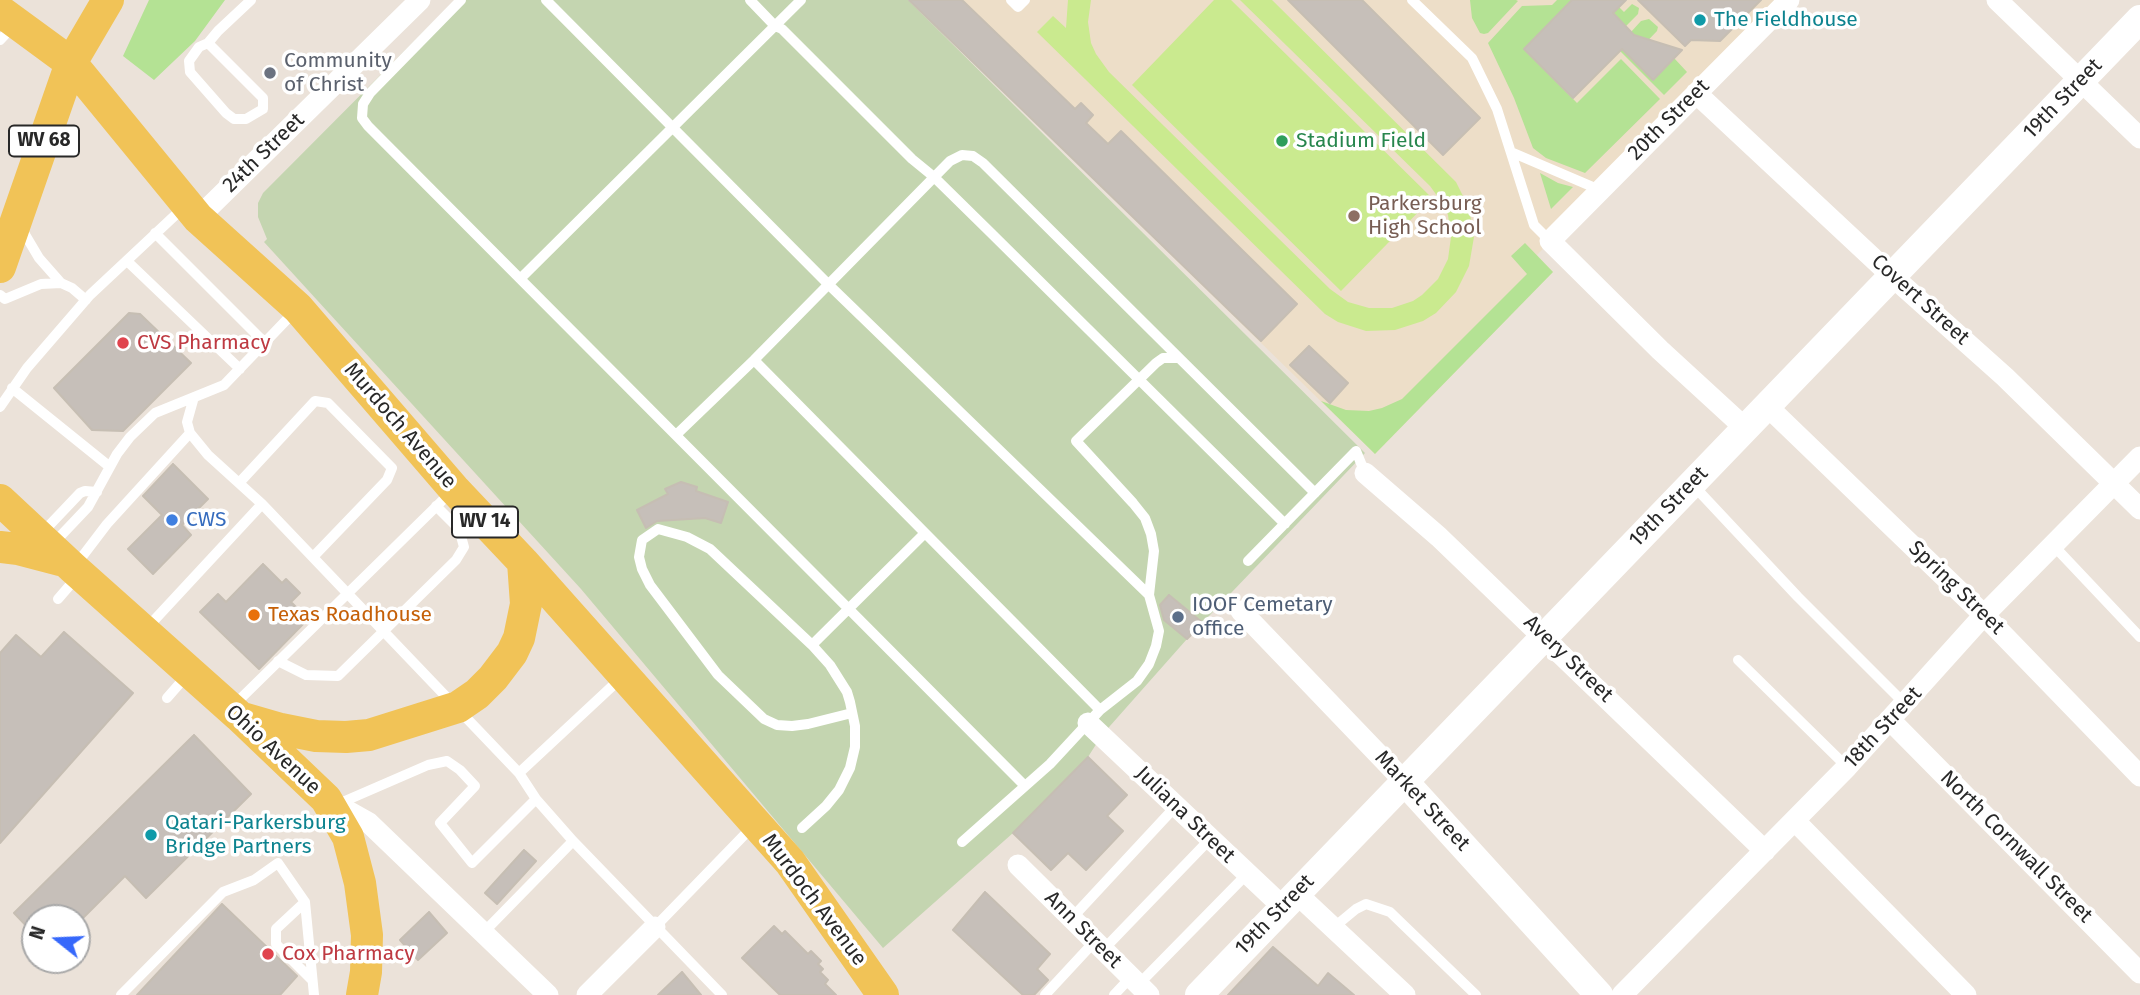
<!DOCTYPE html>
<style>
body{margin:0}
#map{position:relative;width:2140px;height:995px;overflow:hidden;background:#ebe2d9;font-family:"Fira Sans",sans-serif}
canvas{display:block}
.north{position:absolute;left:21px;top:904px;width:70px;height:70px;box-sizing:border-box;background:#fff;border:2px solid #a9a9a9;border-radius:50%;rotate:288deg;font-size:19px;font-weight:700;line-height:28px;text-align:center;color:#282828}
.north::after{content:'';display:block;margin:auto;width:24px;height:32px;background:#3668fb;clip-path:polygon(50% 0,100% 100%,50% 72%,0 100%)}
</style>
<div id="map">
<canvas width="2140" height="995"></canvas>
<div class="north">N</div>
</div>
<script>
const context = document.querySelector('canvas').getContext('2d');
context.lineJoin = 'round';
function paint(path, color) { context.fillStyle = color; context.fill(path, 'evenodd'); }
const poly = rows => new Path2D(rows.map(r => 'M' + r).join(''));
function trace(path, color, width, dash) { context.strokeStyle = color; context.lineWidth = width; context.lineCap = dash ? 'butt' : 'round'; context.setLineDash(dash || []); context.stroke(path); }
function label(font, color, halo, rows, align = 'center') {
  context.font = font + ' "Fira Sans",sans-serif'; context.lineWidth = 7; context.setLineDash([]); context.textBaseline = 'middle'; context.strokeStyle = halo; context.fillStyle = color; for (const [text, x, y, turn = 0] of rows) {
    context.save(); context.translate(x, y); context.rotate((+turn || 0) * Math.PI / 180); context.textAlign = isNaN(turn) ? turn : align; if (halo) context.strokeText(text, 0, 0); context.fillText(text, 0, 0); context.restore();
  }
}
paint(poly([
 [909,0,1789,0,1537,255,1553,272,1375,454]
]), '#eddec8');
paint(poly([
 [149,0,225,0,195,41,154,80,123,56],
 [1470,0,1516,0,1518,1,1488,33,1484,34,1480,33,1472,18],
 [1557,0,1572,0,1524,49,1577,103,1621,59,1660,99,1585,173,1546,158,1533,148,1514,98,1488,43,1522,6,1552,5],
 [1632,4,1639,8,1638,14,1626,26,1613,13,1619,7,1624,12],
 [1649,19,1658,27,1657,31,1631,58,1652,79,1674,58,1687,72,1664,95,1620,51,1635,36,1631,32,1641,21],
 [1540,173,1558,183,1573,187,1551,209],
 [1525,243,1553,272,1375,454,1321,401,1346,410,1369,411,1382,408,1402,399,1527,274,1511,256]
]), '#b4e294');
paint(poly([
 [455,0,908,0,1365,453,1187,639,1102,735,1088,757,1013,833,883,948,581,589,264,242,267,239,258,217,258,203,263,193]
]), '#c4d5b0');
paint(poly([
 [1068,0,1091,0,1088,22,1091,43,1096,54,1109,72,1330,289,1348,302,1369,308,1392,308,1413,301,1422,295,1438,279,1448,259,1451,237,1448,215,1443,204,1430,186,1240,0,1272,0,1456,182,1469,208,1474,237,1469,266,1456,292,1436,313,1423,321,1395,330,1366,331,1338,322,1325,314,1037,32,1053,16,1066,28],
 [1214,0,1231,0,1432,198,1341,291,1132,85]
]), '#caea8f');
const building = poly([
 [909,0,962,0,1075,109,1081,103,1093,115,1086,123,1108,144,1121,131,1297,304,1261,341,909,0],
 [1288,0,1362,0,1480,118,1443,155,1288,0],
 [1572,0,1626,0,1613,13,1634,35,1682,50,1653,80,1622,49,1573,98,1524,49,1572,0],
 [1638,0,1761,0,1720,41,1691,40,1685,46,1638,0],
 [129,313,140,314,191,363,123,431,92,430,54,388,129,313],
 [1309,346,1348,383,1330,403,1290,365,1309,346],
 [173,464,208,499,182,525,191,535,153,574,128,549,162,515,143,496,173,464],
 [681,482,697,487,696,491,728,502,721,523,705,518,657,521,646,528,637,510,668,494,665,489,681,482],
 [263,564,282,583,286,579,300,593,291,602,308,619,259,669,200,612,218,594,226,602,263,564],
 [1169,595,1203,623,1187,639,1164,620,1160,605,1169,595],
 [64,632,133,693,0,843,0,653,16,635,41,657,64,632],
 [194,735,251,794,146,898,125,876,83,918,35,918,35,935,14,913,194,735],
 [1088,757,1127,795,1107,816,1123,831,1086,870,1068,853,1051,870,1013,833,1088,757],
 [524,850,536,861,497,904,485,893,524,850],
 [985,892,1050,954,1037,969,1048,980,1034,995,1023,995,953,930,985,892],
 [222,904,297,976,280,995,137,995,222,904],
 [429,912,447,933,418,960,400,940,429,912],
 [774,926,782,934,785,931,808,954,811,951,821,961,818,964,823,969,820,972,828,980,825,984,836,995,780,995,742,958,774,926],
 [1273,947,1318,986,1328,973,1354,995,1228,995,1273,947],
 [682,972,701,995,658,995,682,972]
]);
paint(building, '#c6bfb9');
trace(building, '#c6beb3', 2);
trace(poly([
 [461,0,370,93,363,104,362,118,368,126,1024,785],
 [546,0,828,284,1149,595],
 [750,0,775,26,782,29,912,159,934,177,990,232,1285,524],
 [1011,0,1018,7,1025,0],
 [1412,0,1472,58,1497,109,1534,225,1550,241],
 [0,40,15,24],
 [208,43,263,98,263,109,246,119,234,119,226,113,190,72,189,61,199,47,208,43,218,31,251,0],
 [1511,152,1600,190],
 [20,226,39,258,61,283],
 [155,233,265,343],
 [127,261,240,369],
 [521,278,801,0],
 [0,295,5,299,41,284,61,283,72,288,86,300],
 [754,360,1100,710],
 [12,388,110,467],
 [194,397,187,422,190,433,208,455,262,504],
 [0,407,27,368,90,295,185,206],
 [676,435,754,360,950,161,962,155,973,156,983,163,1315,493],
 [239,483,315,401,328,403,392,468,387,480,313,557],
 [1693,485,1798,597,1906,705],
 [42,533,80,493,85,491,97,492],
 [2053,545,2140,637],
 [51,546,88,507,117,454,130,437,155,413,224,385,296,310],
 [1248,561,1356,451,1365,473],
 [75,566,107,524,190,433],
 [58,599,77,577],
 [146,629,262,504,519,773],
 [812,645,925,533],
 [1738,660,1847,767],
 [278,661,306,675,338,676,456,560,464,547,459,529,436,506],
 [621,678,519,773,536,799,573,841,722,995],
 [167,698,188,674],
 [232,707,453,490],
 [338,804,428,765,447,761,460,770,475,786,440,823,472,863,536,799],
 [802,828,826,806,839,790,850,768,855,747,855,726,850,702,847,692,830,665,812,645,710,549,687,537,658,529,642,540,639,557,642,569,650,585,718,675,764,719,777,725,792,726,808,724,852,713],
 [962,842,1050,764,1100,710,1137,681,1149,664,1156,646,1159,631,1149,595,1154,551,1151,534,1145,518,1133,503,1076,441,1156,363,1163,358,1179,358],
 [305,902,276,929,276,944,312,980],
 [1071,919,1176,806],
 [655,927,754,825],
 [1333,928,1356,909,1366,904,1390,912,1476,995],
 [484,932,573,841],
 [1103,950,1211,838],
 [1138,985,1247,874],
 [121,995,223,892,254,880,278,863,305,902,314,995],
 [1045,995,1095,941],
 [1114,995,1131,977]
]), '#fff', 10);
trace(poly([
 [1997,0,2140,138],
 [1696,93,1892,276,2005,377,2140,509],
 [198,218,420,0],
 [1766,405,1984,615,2140,776],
 [1745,428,1660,350,1550,241,1789,0],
 [1365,473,1439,537,1765,851],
 [1241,611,1404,781],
 [1891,721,2140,973],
 [1088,723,1283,907],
 [328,800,369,823,548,995],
 [1795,821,1966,995],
 [1018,865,1149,995],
 [1296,893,1405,995],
 [587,995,655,927],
 [1622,995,1847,767,1984,615,2140,457]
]), '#fff', 21);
trace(poly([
 [1404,781,1599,995],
 [1199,995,2140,19]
]), '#fff', 28);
trace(poly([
 [0,11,71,63,198,218,298,308,454,489,523,562,790,862,883,995],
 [0,267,71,63,108,0],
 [0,500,73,568,239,716,326,799,348,837,360,883,367,935,366,972,362,995],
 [0,547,18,549,60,560],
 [243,718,281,729,316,736,346,737,369,735,458,707,477,694,493,678,512,653,519,638,526,604,523,562]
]), '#f1c357', 32);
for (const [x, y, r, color] of [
 [1700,20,7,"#0f9aa8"],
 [270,73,7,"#6b7280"],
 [1282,141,7,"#2e9e5b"],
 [1354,216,7,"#8d6e63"],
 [123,343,7,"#e0444e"],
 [172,520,7,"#3f7fe0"],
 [254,615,7,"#e8710a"],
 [1178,617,7,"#5c6f8a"],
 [151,835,7,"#0f9aa8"],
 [268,954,7,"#e0444e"]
]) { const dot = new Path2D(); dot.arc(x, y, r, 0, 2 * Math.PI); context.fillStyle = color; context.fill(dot); trace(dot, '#fff', 2.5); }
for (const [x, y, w] of [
 [44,141,70],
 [485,522,66]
]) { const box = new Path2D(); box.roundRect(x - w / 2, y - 15.5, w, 31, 5); context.fillStyle = '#fff'; context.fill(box); trace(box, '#282828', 2); }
label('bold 19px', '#282828', null, [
 ["WV 68",44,141],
 ["WV 14",485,522]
]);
label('21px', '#0d838f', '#fff', [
 ["The Fieldhouse",1714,20],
 ["Qatari-Parkersburg",165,823],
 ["Bridge Partners",165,847]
], 'left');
label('21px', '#5b616d', '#fff', [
 ["Community",284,61],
 ["of Christ",284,85]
], 'left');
label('21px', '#282828', '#fff', [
 ["19th Street",2063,99,-46],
 ["20th Street",1669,120,-45],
 ["24th Street",264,153,-44],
 ["Covert Street",1920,300,42],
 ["Murdoch Avenue",400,426,49],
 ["19th Street",1669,507,-46],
 ["Spring Street",1956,588,44],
 ["Avery Street",1568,659,44],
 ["18th Street",1883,728,-47],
 ["Ohio Avenue",273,750,43],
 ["Market Street",1422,801,47],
 ["Juliana Street",1185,815,44],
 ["North Cornwall Street",2016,847,45],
 ["Murdoch Avenue",814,900,53],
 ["19th Street",1275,915,-46],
 ["Ann Street",1083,930,45]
]);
label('21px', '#27864d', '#fff', [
 ["Stadium Field",1296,141]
], 'left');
label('21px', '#785e54', '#fff', [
 ["Parkersburg",1368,204],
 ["High School",1368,228]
], 'left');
label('21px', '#be3a42', '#fff', [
 ["CVS Pharmacy",137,343],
 ["Cox Pharmacy",282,954]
], 'left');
label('21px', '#366cbe', '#fff', [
 ["CWS",186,520]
], 'left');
label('21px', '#4e5e75', '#fff', [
 ["IOOF Cemetary",1192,605],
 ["office",1192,629]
], 'left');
label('21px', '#c56008', '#fff', [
 ["Texas Roadhouse",268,615]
], 'left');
</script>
